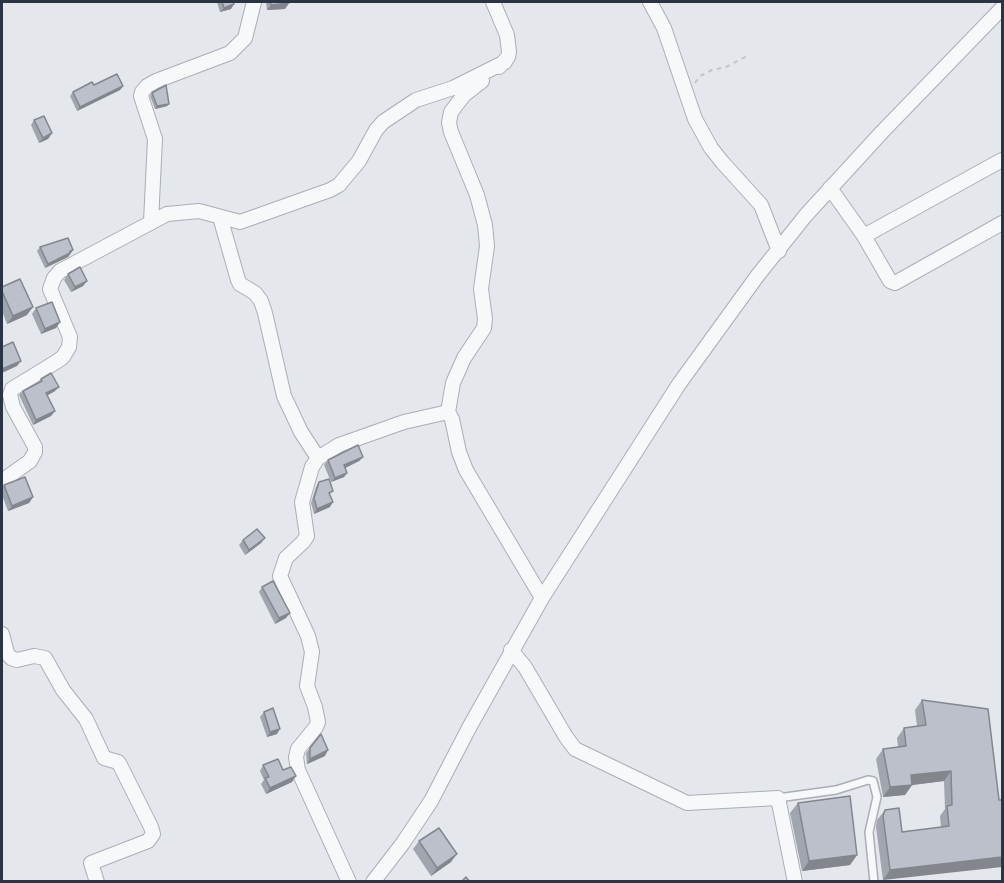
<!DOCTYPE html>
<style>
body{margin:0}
#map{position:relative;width:1004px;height:883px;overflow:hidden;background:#e4e7ec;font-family:Rubik,sans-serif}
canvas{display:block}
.frame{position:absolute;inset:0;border:3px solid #2b3445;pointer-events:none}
</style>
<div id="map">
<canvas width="1004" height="883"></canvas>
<div class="frame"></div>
</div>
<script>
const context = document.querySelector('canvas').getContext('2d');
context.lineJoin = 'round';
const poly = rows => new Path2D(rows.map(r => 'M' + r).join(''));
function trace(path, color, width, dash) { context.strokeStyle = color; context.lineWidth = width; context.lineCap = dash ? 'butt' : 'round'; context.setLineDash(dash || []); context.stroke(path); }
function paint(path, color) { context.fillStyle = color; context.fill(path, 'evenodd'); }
const lane = poly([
 [778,798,836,790,868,780,873,781,877,797,869,832,874,882]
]);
const street = poly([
 [493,2,507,35,509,52,508,57,499,67],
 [650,2,664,28,695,119,711,148,723,163,761,205,779,251],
 [830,188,864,236,890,281,895,283,1002,223],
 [220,217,238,280,240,284,255,293,261,301,265,313,284,396,301,432,318,458],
 [151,222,155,139,141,96,142,92,147,86,156,81,230,53,245,38,254,2],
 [864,236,1002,160],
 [448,412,453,383,464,358,484,328,485,319,481,289,487,246,485,225,477,195,451,132,449,123,451,112,464,95,482,81],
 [2,481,30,461,35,452,35,447,13,407,10,395,12,389,56,362,63,357,69,347,70,337,50,289,54,278,60,271,167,214,199,211,240,222,330,190,339,185,359,161,376,130,383,122,416,100,453,88,505,62],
 [2,634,7,653,11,658,17,660,34,656,45,658,63,690,86,719,104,758,118,762,120,765,151,827,153,834,148,841,91,863,97,882],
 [511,650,525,667,566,737,575,749,687,803,778,798,795,882],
 [349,882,298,770,296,757,298,749,316,727,318,722,315,707,307,686,312,652,308,636,280,576,286,558,303,542,307,536,302,502,312,467,318,458,339,445,404,422,448,412,452,419,459,452,466,470,542,598],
 [373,882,403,843,431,801,470,726,542,598,679,384,758,275,806,215,882,132,1002,8]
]);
trace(lane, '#a9aeb7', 10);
trace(street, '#a9aeb7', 16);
trace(poly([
 [695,83,700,76,712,70,726,67,747,56]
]), '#c2c5cb', 2, [4.5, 4.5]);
trace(lane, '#f7f8fa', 7);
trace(street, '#f7f8fa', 14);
paint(poly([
 [217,2,233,2,234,4,231,9,220,12],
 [266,2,289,2,289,3,285,9,267,10],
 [94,85,123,86,120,90,77,111,70,96,73,92],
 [152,93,169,104,167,106,155,109,150,96],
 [34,120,52,133,48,139,39,143,31,125],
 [40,247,73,250,68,257,45,268,37,251],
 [68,274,87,281,83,286,71,292,64,280],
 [2,287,27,315,7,324,2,311],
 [36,308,60,322,56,328,41,334,32,314],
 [41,379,55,391,47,395,55,411,51,416,33,425,19,395,23,391,38,383],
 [363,457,359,461,345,468,347,473,344,477,331,482,324,465,328,460],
 [319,482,330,507,314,514,311,503,316,487],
 [4,485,33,497,29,503,8,511,2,495,2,488],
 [265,538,261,543,245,555,239,545,243,540],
 [262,587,286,618,275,624,259,592],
 [922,700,999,800,883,880,876,827,877,820,885,810,902,832,941,827,940,816,945,809,944,781,912,785,905,795,883,797,876,759,883,749,898,747,897,738,904,728,917,726,915,710],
 [264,712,277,734,267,737,260,717],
 [310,748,325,756,307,764,306,753],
 [263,765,283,770,292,782,266,794,261,784,264,780,260,771],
 [798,803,857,855,850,865,802,871,790,813],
 [419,841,451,862,431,876,413,849]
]), '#a1a5ae');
paint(poly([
 [289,3,285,9,267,10,271,5],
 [234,4,231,9,220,12,224,8],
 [123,86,120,90,77,111,80,107],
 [169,104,167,106,155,109,157,106],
 [52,133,48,139,39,143,43,138],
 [73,250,68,257,45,268,48,264],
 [87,281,83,286,71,292,75,287],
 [33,307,27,315,7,324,13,316],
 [60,322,56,328,41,334,45,329],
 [21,361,17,366,2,373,2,369],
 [59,387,55,391,43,398,46,393],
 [55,411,51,416,33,425,36,420],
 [363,457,359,461,341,470,344,465],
 [347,473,344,477,331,482,335,478],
 [33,497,29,503,8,511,12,506],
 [333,502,330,507,314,514,317,509],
 [265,538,261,543,245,555,249,550],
 [290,613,286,618,275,624,279,618],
 [280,729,277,734,267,737,270,732],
 [328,750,325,756,307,764,310,759],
 [951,771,944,781,912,785,905,795,883,797,890,787,911,775],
 [296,776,292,782,266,794,270,788],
 [457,854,451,862,431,876,437,868],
 [857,855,850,865,802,871,809,861],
 [1002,857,1002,867,883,880,890,870]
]), '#83868d');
const building = poly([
 [222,2,233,2,234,4,224,8,222,2],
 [270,2,289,2,289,3,271,5,270,2],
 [117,74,123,86,80,107,73,92,92,82,94,85,117,74],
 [166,85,169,104,157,106,152,93,166,85],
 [44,116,52,133,43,138,34,120,44,116],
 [68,238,73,250,70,251,70,253,48,264,40,247,68,238],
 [80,267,87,281,75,287,68,274,80,267],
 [20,279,33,307,13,316,2,291,2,287,20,279],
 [52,302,60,322,45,329,36,308,52,302],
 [13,342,21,361,2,369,2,347,13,342],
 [51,373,59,387,46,393,55,411,36,420,23,391,42,381,41,379,51,373],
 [358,445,363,457,344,465,347,473,335,478,328,460,358,445],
 [25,477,33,497,12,506,4,485,25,477],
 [329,479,333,491,329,493,333,502,317,509,314,498,319,482,329,479],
 [257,529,265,538,249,550,243,540,257,529],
 [273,581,290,613,279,618,262,587,273,581],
 [922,700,988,709,999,800,1002,800,1002,857,890,870,883,816,885,810,899,808,902,832,949,826,947,806,952,805,951,771,911,775,912,785,890,787,883,749,906,746,904,728,926,725,922,700],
 [273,708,280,729,270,732,264,712,273,708],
 [321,734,328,750,310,759,310,748,321,734],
 [278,759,283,770,291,767,296,776,270,788,265,778,269,777,263,765,278,759],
 [850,796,857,855,809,861,798,803,850,796],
 [439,828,457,854,437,868,419,841,439,828],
 [466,877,470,882,461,882,466,877]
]);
paint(building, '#bbc0ca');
trace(building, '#83868d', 1.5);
</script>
